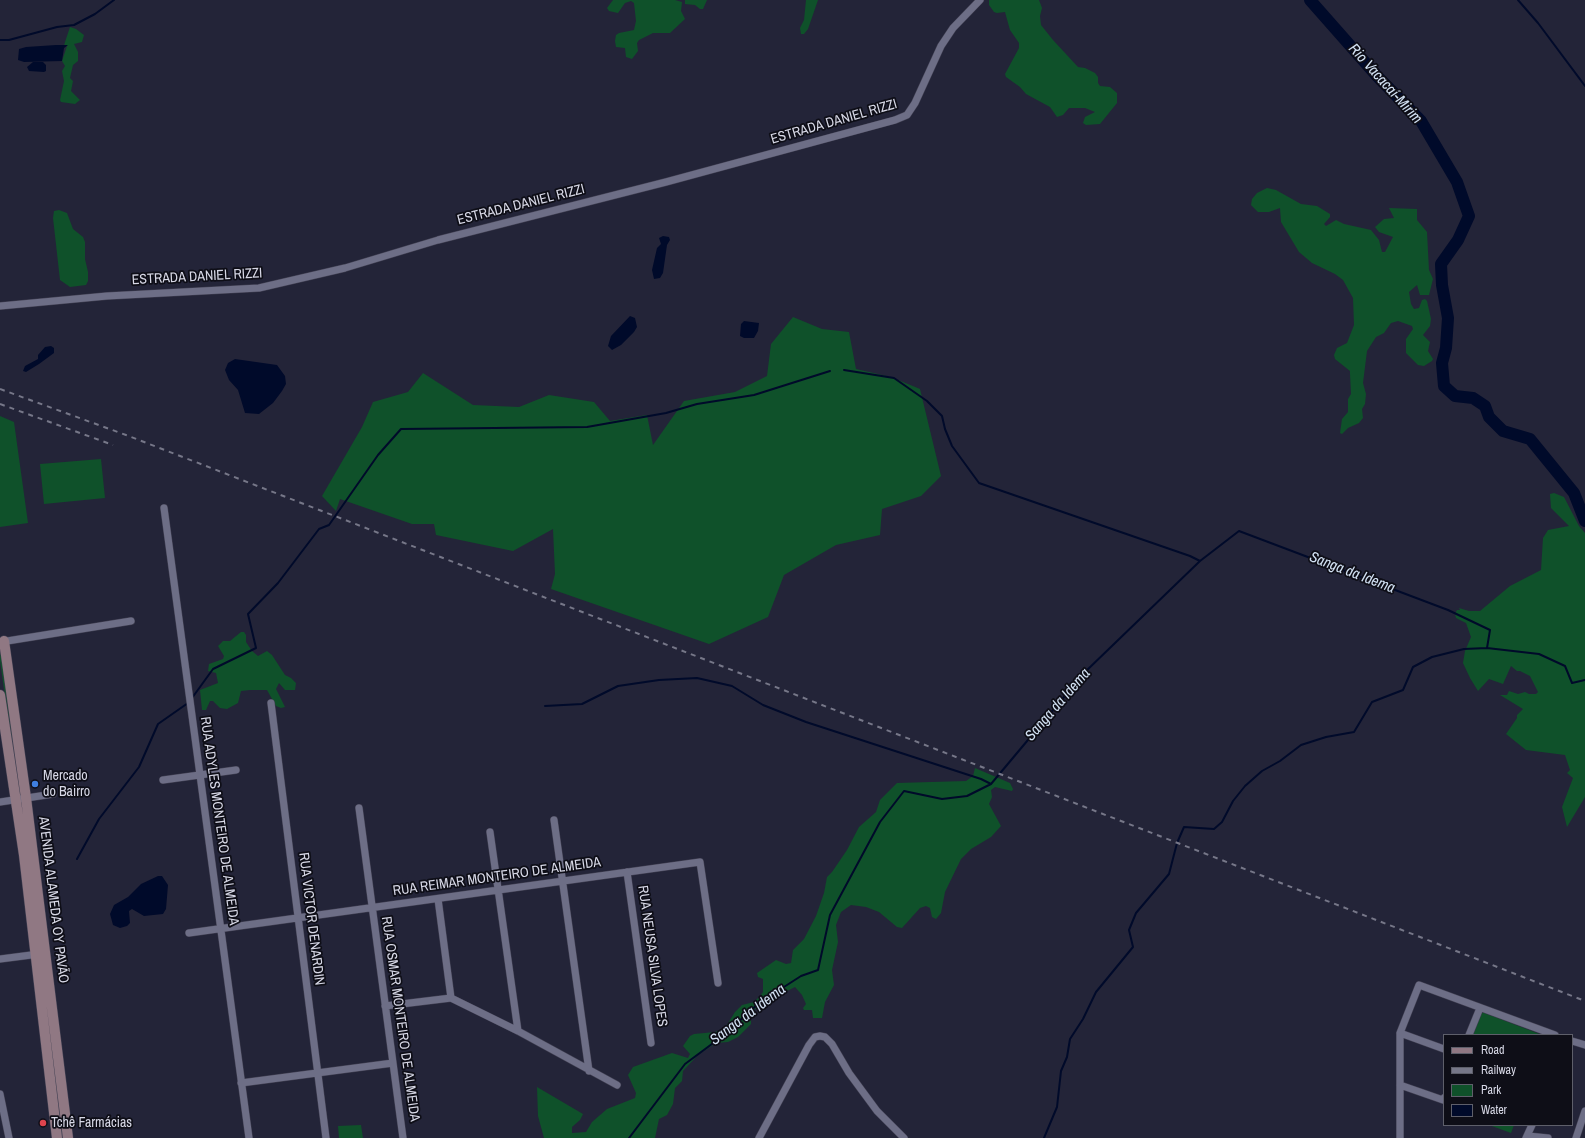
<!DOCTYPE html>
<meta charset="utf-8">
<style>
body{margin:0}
#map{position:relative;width:1585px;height:1138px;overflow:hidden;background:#232438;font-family:"Archivo Narrow",sans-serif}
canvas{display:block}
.legend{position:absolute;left:1443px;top:1034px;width:130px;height:92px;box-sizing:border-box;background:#0e0e17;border:1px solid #5e5f6a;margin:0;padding:5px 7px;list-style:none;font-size:12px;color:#d7d8e6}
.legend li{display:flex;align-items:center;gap:8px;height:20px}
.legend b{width:20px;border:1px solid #5e5f6a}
</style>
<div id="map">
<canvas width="1585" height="1138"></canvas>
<ul class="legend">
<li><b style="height:5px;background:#907883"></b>Road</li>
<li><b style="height:5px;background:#767788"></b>Railway</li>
<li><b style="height:11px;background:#0f512a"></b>Park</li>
<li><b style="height:11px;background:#000a2a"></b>Water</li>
</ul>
</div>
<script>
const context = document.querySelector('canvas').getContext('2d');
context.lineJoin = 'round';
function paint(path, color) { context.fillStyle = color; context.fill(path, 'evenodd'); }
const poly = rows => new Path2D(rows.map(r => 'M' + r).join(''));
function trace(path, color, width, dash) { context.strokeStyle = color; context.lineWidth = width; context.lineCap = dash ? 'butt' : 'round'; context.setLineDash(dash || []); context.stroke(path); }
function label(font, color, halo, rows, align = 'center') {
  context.font = font + ' "Archivo Narrow",sans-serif'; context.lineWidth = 3.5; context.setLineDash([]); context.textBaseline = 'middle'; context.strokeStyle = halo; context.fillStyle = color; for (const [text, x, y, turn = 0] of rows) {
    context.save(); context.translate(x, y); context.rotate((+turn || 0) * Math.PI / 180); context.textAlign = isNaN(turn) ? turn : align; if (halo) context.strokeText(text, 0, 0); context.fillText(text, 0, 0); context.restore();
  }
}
paint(poly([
 [613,0,675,0,682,2,681,11,685,19,670,33,653,33,639,40,637,43,638,51,632,59,626,57,625,48,616,47,615,41,616,35,619,33,634,30,636,21,634,3,631,1,625,3,618,13,609,11,607,8],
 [685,0,707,0,703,9,700,9,695,5,685,4],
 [806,0,818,0,808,29,804,34,801,34,800,28,804,20],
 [989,0,1039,0,1042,8,1040,16,1041,25,1053,40,1078,67,1085,68,1095,73,1098,77,1098,83,1100,86,1110,87,1117,93,1117,103,1100,124,1086,125,1083,123,1085,117,1095,112,1085,108,1069,108,1063,115,1057,117,1050,107,1026,94,1020,87,1006,77,1005,74,1019,48,1019,43,1010,30,1005,12,997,13,994,12,989,5],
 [70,27,76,29,84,35,82,42,74,44,78,52,78,61,73,65,70,78,73,81,71,91,80,100,75,104,61,102,60,100,64,81,62,71,65,66,62,61,67,46,64,46,65,42],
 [1267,188,1276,190,1301,204,1317,206,1330,214,1330,217,1324,224,1326,226,1336,220,1344,224,1371,230,1379,240,1382,252,1385,252,1393,237,1379,232,1375,227,1384,219,1394,218,1389,208,1417,209,1417,220,1427,232,1429,270,1433,279,1429,295,1420,295,1417,285,1409,292,1411,304,1414,309,1419,308,1422,300,1425,299,1427,301,1431,319,1430,326,1423,335,1430,342,1428,351,1433,359,1432,361,1424,366,1418,365,1406,353,1406,339,1413,329,1412,326,1398,321,1391,323,1384,333,1376,337,1367,351,1363,383,1366,394,1365,404,1362,409,1363,418,1359,423,1348,428,1342,434,1340,433,1342,419,1348,412,1348,399,1351,394,1350,374,1350,371,1335,359,1334,355,1337,348,1347,343,1354,325,1353,298,1343,280,1335,274,1312,263,1299,252,1281,222,1280,208,1269,212,1258,212,1251,205,1252,199,1257,193],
 [59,210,67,213,73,229,83,237,85,242,85,259,88,272,88,281,86,285,70,287,60,280,53,218,54,211],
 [793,317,822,329,849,332,856,369,891,377,920,389,941,476,921,496,882,509,880,535,836,545,784,575,768,617,709,644,551,589,555,574,553,529,513,551,436,535,434,524,412,524,340,499,336,511,322,496,362,427,373,402,408,392,423,373,473,405,519,407,549,395,594,402,610,421,647,415,653,445,684,401,735,392,767,376,771,344],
 [0,416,14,422,28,523,0,527],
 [101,459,105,498,44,504,40,464],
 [1554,493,1564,497,1579,526,1585,533,1585,797,1567,827,1562,807,1573,778,1567,773,1570,770,1565,755,1526,750,1506,734,1517,718,1517,715,1523,709,1500,695,1507,695,1509,691,1518,694,1525,692,1529,694,1536,694,1538,692,1530,676,1520,671,1517,671,1511,666,1503,684,1489,679,1478,691,1470,678,1463,663,1465,651,1471,637,1466,623,1456,618,1455,614,1457,610,1460,610,1459,608,1469,611,1480,611,1510,586,1541,570,1543,538,1548,530,1569,526,1551,508,1550,494],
 [241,632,244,632,246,635,246,642,252,651,258,656,267,651,272,655,285,675,291,678,296,683,295,690,285,690,279,683,276,689,285,707,281,708,276,706,267,690,250,690,241,691,238,703,227,709,220,708,213,701,210,701,206,710,202,710,200,690,218,683,216,673,208,671,209,664,223,659,224,656,218,646,223,641,230,641],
 [0,650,21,794,19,794,0,661],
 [975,768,1010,783,1013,789,1012,791,995,787,991,790,992,797,989,804,1001,826,991,837,971,849,961,859,945,892,941,913,936,919,932,917,930,908,926,906,920,908,902,928,897,927,879,912,866,907,851,905,841,912,836,925,838,942,832,970,834,985,825,1002,822,1018,813,1018,812,1010,804,1010,803,1008,806,1004,802,995,795,987,787,991,777,993,773,1000,755,1009,751,1014,751,1024,738,1037,728,1042,716,1043,698,1055,683,1071,682,1081,675,1088,673,1104,667,1115,659,1119,655,1138,544,1138,538,1116,537,1087,583,1114,580,1120,572,1127,572,1133,586,1132,592,1122,607,1109,635,1098,636,1093,628,1075,633,1067,672,1053,688,1058,690,1054,683,1046,690,1036,694,1034,715,1032,725,1028,735,1012,742,1005,754,1002,759,997,763,992,763,979,758,977,757,973,776,960,786,964,791,963,793,950,804,939,816,916,824,893,827,877,832,872,847,850,859,827,876,812,880,800,897,783,966,781,973,776],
 [1482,1012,1542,1035,1473,1035],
 [361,1125,363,1138,339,1138,338,1126],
 [1489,1125,1514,1125,1511,1133]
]), '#0f512a');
paint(poly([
 [56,45,68,45,64,48,62,61,24,62,18,60,19,49,26,47],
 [33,62,43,62,46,65,46,71,44,72,29,71,27,67],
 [663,236,669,237,670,240,667,245,663,273,660,278,654,279,652,270,657,248,661,244,659,238],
 [630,316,635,318,637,327,634,332,621,345,612,350,608,346,611,336],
 [744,321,759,323,758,331,754,338,744,338,740,336,741,324],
 [51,346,54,348,54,353,39,364,26,372,23,371,25,366,38,359,38,355,45,347],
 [235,359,277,365,285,376,286,384,282,391,273,403,259,414,245,413,238,390,229,380,225,370,228,363],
 [158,876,162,876,168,885,166,909,163,914,144,916,132,909,129,911,130,923,127,926,120,928,113,925,110,914,114,905,128,897,141,884]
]), '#000a2a');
trace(poly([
 [1518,0,1538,23,1585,86],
 [0,40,9,40,57,27,74,25,95,14,114,0],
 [844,370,894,378,927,401,942,416,945,429,952,446,979,483,1190,556,1200,561],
 [192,698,213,669,256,648,248,614,278,583,319,529,329,525,378,455,401,429,587,427,666,413,697,404,754,395,830,371],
 [545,706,582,704,618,686,659,680,697,678,732,686,763,705,806,722,981,779,991,784],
 [77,859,99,819,139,767,158,724,188,703],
 [629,1138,685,1064,724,1035,759,1003,801,976,818,970,830,915,880,822,904,791,942,799,967,796,991,784,1085,672,1200,561,1239,531,1448,610,1490,630,1487,648],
 [1044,1138,1057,1107,1061,1071,1067,1057,1070,1039,1083,1019,1096,992,1133,947,1129,930,1136,913,1169,874,1177,843,1184,827,1214,829,1222,822,1233,801,1245,786,1262,771,1280,761,1301,745,1326,737,1354,732,1372,702,1403,690,1413,667,1432,657,1464,649,1487,648,1539,654,1565,666,1572,683,1585,680]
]), '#000a2a', 2);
trace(poly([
 [1310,0,1377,76,1421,121,1457,182,1469,216,1458,240,1441,264,1442,285,1448,318,1446,348,1442,363,1444,386,1455,396,1473,398,1485,406,1489,417,1503,431,1530,439,1574,493,1585,521]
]), '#000a2a', 12);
const street = poly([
 [0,306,107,296,259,288,345,268,438,240,666,182,895,120,907,115,915,103,941,46,953,28,980,0],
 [164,508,249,1138],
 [1,642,131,621],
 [271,703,326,1138],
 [163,780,236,770],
 [0,802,53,794],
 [359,808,403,1138],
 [554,820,589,1071],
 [490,832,518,1031],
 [627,872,651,1043],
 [438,899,451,998],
 [189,933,700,862,718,983],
 [0,959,39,954],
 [385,1006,451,998,518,1031,617,1085],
 [1400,1033,1444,1049],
 [1469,1035,1480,1008],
 [1572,1041,1585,1045],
 [241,1083,393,1063],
 [1400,1085,1443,1100,1444,1098],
 [0,1094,9,1138],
 [1528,1136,1548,1138],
 [759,1138,809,1045,815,1037,820,1036,825,1037,832,1044,849,1073,877,1111,904,1138],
 [1400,1138,1400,1033,1419,985,1555,1035],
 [1526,1138,1532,1125],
 [1576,1138,1585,1111]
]);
const secondary = poly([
 [4,641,26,798,68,1138],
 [0,695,24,855,57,1138]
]);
trace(street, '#424153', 8);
trace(secondary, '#424153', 11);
trace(street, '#6d6e86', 7);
trace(secondary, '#907883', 10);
trace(poly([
 [0,389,126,435,1585,1001],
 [0,404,113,445]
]), '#767788', 2, [5, 5]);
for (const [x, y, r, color] of [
 [35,784,4,"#3f7fe0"],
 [43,1123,4,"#e0444e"]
]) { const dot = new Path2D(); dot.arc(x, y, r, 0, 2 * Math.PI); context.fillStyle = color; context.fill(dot); trace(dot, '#0e0e17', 1.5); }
label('14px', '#d7d8e6', '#0e0e17', [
 ["ESTRADA DANIEL RIZZI",834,122,-16],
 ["ESTRADA DANIEL RIZZI",521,205,-14],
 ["ESTRADA DANIEL RIZZI",197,277,-3],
 ["RUA ADYLES MONTEIRO DE ALMEIDA",219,821,82],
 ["RUA REIMAR MONTEIRO DE ALMEIDA",497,877,-8],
 ["AVENIDA ALAMEDA OY PAVÃO",53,900,83],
 ["RUA VICTOR DENARDIN",311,919,83],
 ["RUA NEUSA SILVA LOPES",652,956,82],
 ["RUA OSMAR MONTEIRO DE ALMEIDA",400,1019,82]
]);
label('14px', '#d7d8e6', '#0e0e17', [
 ["Mercado",43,776],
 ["do Bairro",43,792],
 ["Tchê Farmácias",51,1123]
], 'left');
label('italic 15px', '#d3e2f4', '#0e0e17', [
 ["Rio Vacacaí-Mirim",1385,84,48],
 ["Sanga da Idema",1352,573,21],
 ["Sanga da Idema",1058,705,-49],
 ["Sanga da Idema",748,1015,-37]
]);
</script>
